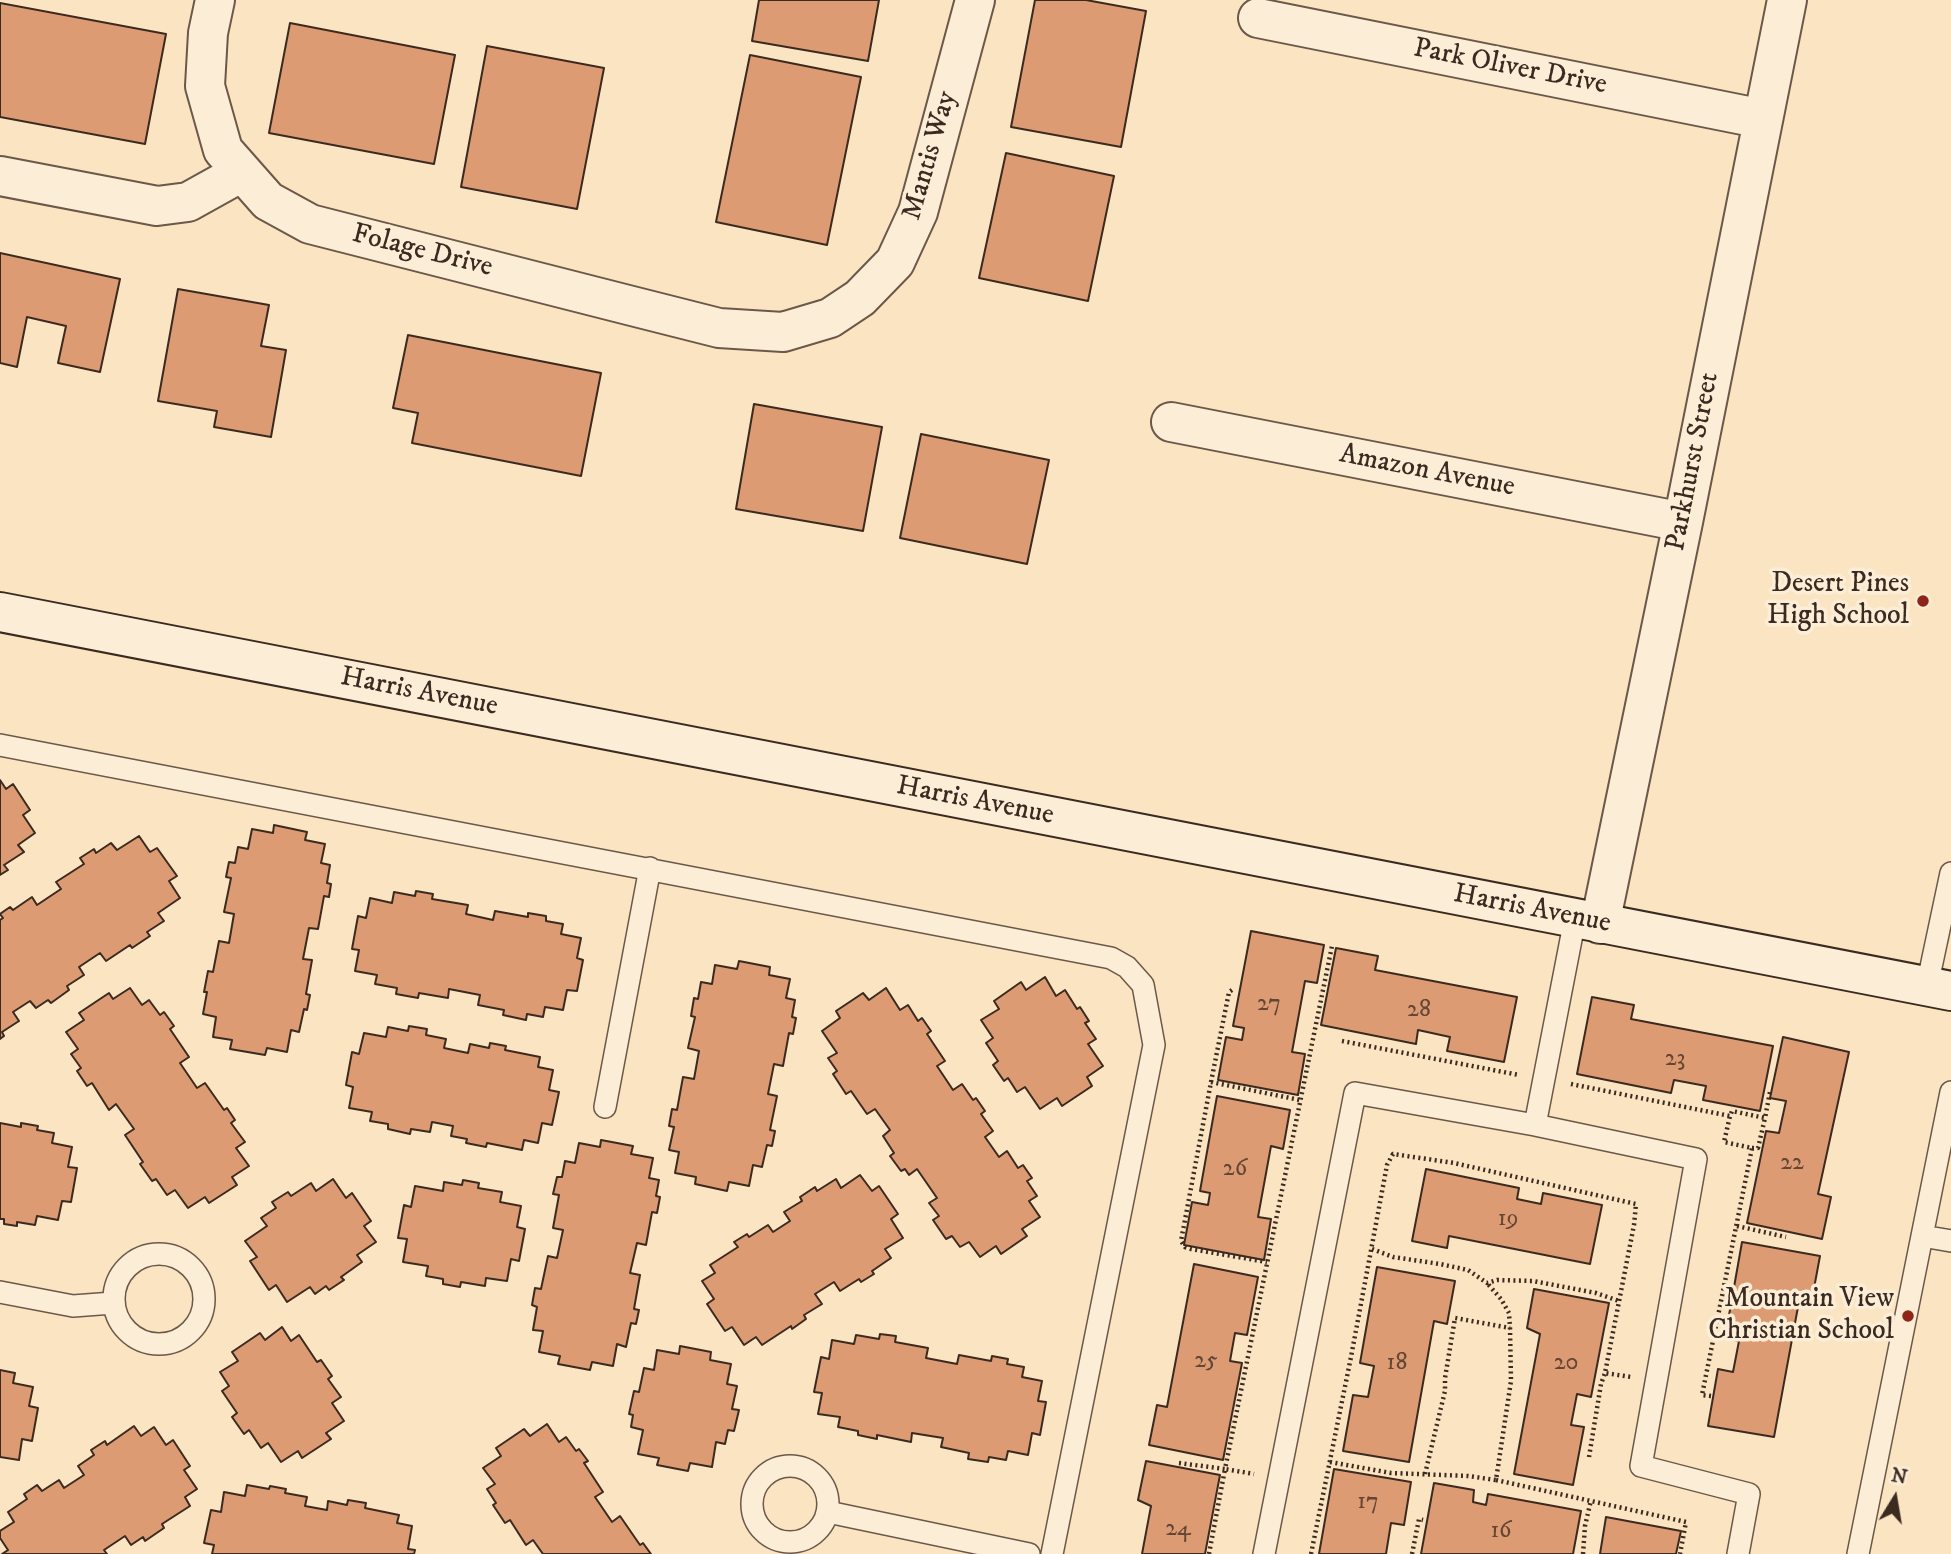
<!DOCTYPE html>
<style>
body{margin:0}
#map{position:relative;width:1951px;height:1554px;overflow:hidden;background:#fbe4c2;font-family:"IM FELL DW Pica",serif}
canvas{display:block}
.north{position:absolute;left:1860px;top:1463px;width:70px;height:70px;-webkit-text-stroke:5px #fcedd7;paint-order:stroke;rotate:11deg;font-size:19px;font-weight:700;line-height:28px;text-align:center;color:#3b2a20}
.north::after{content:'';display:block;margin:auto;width:24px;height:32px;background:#3b2a20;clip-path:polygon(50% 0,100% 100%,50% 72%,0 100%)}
</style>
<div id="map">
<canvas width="1951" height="1554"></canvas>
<div class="north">N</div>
</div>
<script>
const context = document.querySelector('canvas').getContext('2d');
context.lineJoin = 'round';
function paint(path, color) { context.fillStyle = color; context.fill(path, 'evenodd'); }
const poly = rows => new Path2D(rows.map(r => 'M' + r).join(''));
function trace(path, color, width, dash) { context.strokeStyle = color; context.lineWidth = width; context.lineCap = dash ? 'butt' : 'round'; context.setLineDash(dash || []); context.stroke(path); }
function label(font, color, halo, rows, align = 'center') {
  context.font = font + ' "IM FELL DW Pica",serif'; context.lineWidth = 7; context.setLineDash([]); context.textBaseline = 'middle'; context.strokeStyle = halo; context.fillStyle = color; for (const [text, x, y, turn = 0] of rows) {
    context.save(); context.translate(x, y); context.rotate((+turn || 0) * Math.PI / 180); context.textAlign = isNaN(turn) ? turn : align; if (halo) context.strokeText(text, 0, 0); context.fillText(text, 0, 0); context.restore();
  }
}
const building = poly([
 [759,0,879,0,868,61,752,41,759,0],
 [1035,0,1086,0,1146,11,1121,147,1011,127,1035,0],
 [0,3,166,34,145,144,0,117,0,3],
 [290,23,455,55,434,164,269,133,290,23],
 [487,46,604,68,577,209,461,187,487,46],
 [750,55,861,77,827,245,716,222,750,55],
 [1006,153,1114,176,1088,301,979,278,1006,153],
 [0,253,120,279,100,372,58,363,66,326,27,317,17,367,0,363,0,253],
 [178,289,269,305,261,346,286,350,271,437,214,427,217,411,158,401,178,289],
 [408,335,601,373,581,476,412,443,418,413,393,408,408,335],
 [754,404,882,427,863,531,736,509,754,404],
 [921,434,1049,460,1027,564,900,538,921,434],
 [0,780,6,789,13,784,30,810,23,815,35,833,18,845,24,852,4,865,8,870,0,875,0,780],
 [274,825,307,832,305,840,325,844,321,863,330,865,327,883,331,884,329,897,324,896,318,929,309,928,303,959,312,960,306,994,310,995,307,1010,304,1009,299,1032,291,1030,287,1052,267,1048,265,1055,230,1049,232,1040,213,1037,216,1017,203,1014,207,992,204,992,208,971,213,972,219,941,229,943,234,914,224,912,231,878,226,877,229,862,235,863,238,847,248,849,252,829,273,833,274,825],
 [139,836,150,852,157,848,177,876,169,881,180,898,158,913,164,921,147,932,150,936,132,948,130,945,106,961,100,953,79,967,84,975,67,986,69,990,51,1003,48,1000,36,1008,30,1001,13,1012,19,1021,2,1032,4,1036,0,1039,0,920,3,918,0,914,10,907,13,910,32,897,37,905,61,889,56,882,84,864,80,858,94,849,96,853,111,843,117,850,139,836],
 [416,891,433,894,432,899,468,905,466,914,493,920,495,911,528,917,528,913,546,916,546,921,563,924,561,934,581,938,577,958,583,960,577,991,567,990,563,1010,545,1007,543,1017,527,1014,526,1020,503,1015,504,1010,478,1005,480,995,449,989,448,998,419,993,418,998,396,994,397,988,375,984,377,975,355,971,359,950,352,949,358,916,366,918,370,898,392,903,394,892,415,896,416,891],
 [1251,931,1324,945,1317,983,1305,981,1292,1052,1305,1054,1298,1095,1218,1080,1226,1037,1242,1040,1244,1028,1233,1026,1251,931],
 [1336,948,1378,956,1375,970,1517,997,1504,1062,1447,1051,1450,1037,1418,1030,1416,1044,1321,1025,1336,948],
 [739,961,770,967,769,975,790,979,786,998,795,1000,792,1017,796,1018,793,1034,789,1033,783,1066,774,1064,768,1094,777,1096,770,1130,775,1131,772,1146,767,1145,762,1167,753,1165,749,1186,729,1182,727,1191,695,1184,696,1177,675,1173,679,1152,669,1150,674,1127,669,1126,672,1109,677,1110,683,1077,694,1079,699,1051,688,1048,695,1017,691,1016,694,998,698,999,701,982,712,984,715,965,737,969,739,961],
 [1045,977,1056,996,1065,990,1077,1009,1080,1007,1089,1021,1085,1023,1096,1039,1088,1044,1103,1066,1087,1077,1092,1086,1062,1106,1057,1098,1040,1109,1025,1087,1017,1092,1008,1078,1004,1081,993,1065,998,1061,986,1043,993,1038,981,1020,999,1009,994,1001,1021,982,1026,990,1045,977],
 [130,988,142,1005,149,1000,160,1015,164,1012,174,1026,170,1029,189,1057,180,1063,197,1088,205,1083,224,1110,227,1108,235,1120,231,1123,245,1142,236,1148,249,1166,232,1177,237,1185,209,1203,205,1197,188,1208,175,1190,167,1195,156,1179,152,1181,140,1164,143,1162,125,1135,134,1129,116,1104,109,1110,92,1083,87,1086,77,1071,81,1068,71,1054,78,1049,66,1032,84,1020,79,1013,109,993,113,999,130,988],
 [886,988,900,1010,908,1005,918,1021,922,1018,931,1031,927,1034,945,1061,937,1066,953,1090,962,1084,973,1100,976,1098,985,1111,981,1114,993,1131,985,1137,999,1157,1007,1151,1018,1168,1023,1165,1032,1178,1027,1181,1037,1196,1029,1201,1040,1217,1022,1229,1027,1236,1001,1254,996,1246,980,1257,969,1242,960,1247,952,1236,946,1239,933,1220,939,1216,929,1203,937,1198,917,1169,909,1175,905,1169,901,1171,890,1156,894,1153,883,1136,890,1130,875,1109,867,1114,851,1091,846,1094,833,1074,837,1071,828,1058,837,1053,822,1031,840,1018,836,1011,863,993,869,1000,886,988],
 [1592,997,1634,1005,1631,1019,1773,1046,1760,1111,1703,1100,1706,1086,1674,1080,1671,1093,1577,1074,1592,997],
 [409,1026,427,1029,426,1035,446,1039,444,1048,468,1053,470,1044,489,1048,490,1043,506,1046,505,1050,540,1057,538,1067,553,1070,549,1090,559,1092,552,1125,542,1123,538,1143,524,1140,522,1150,487,1143,486,1147,466,1143,467,1139,451,1136,453,1126,432,1122,430,1132,411,1129,410,1134,388,1129,388,1124,370,1121,372,1112,349,1108,353,1087,346,1085,352,1052,359,1054,364,1033,386,1037,388,1027,408,1031,409,1026],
 [1783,1037,1849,1052,1818,1194,1831,1197,1822,1239,1747,1223,1766,1131,1779,1133,1786,1101,1770,1098,1783,1037],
 [1217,1096,1290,1110,1283,1149,1271,1146,1258,1217,1271,1219,1264,1260,1184,1245,1192,1202,1208,1205,1210,1193,1200,1191,1217,1096],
 [0,1123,21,1127,21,1123,38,1126,37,1130,54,1133,52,1143,72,1147,68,1167,77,1168,71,1202,62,1201,58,1220,37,1216,35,1225,17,1222,17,1226,4,1224,4,1219,0,1219,0,1123],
 [601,1140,633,1146,631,1154,653,1158,649,1178,659,1180,656,1196,660,1197,657,1213,652,1212,646,1245,637,1243,630,1273,640,1275,634,1309,639,1310,636,1324,631,1323,626,1347,617,1344,613,1366,592,1362,590,1370,558,1364,560,1356,539,1352,543,1331,533,1330,537,1307,532,1305,535,1288,541,1289,548,1256,557,1258,563,1230,553,1228,559,1195,553,1194,557,1177,562,1177,565,1161,575,1163,579,1143,600,1147,601,1140],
 [1426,1169,1519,1188,1517,1199,1541,1204,1543,1193,1602,1205,1590,1264,1449,1236,1447,1248,1412,1241,1426,1169],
 [860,1175,872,1191,879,1186,898,1214,891,1219,903,1238,885,1249,891,1258,872,1271,874,1274,861,1282,859,1279,840,1291,834,1282,815,1294,822,1304,804,1315,806,1319,792,1329,791,1326,762,1345,756,1337,744,1345,732,1327,725,1331,707,1304,714,1299,702,1281,715,1273,710,1265,738,1247,734,1242,747,1234,749,1237,768,1225,773,1232,790,1221,784,1212,802,1201,800,1197,815,1187,817,1191,836,1179,841,1188,860,1175],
 [333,1179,346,1198,352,1193,371,1221,364,1226,376,1242,357,1255,362,1262,341,1277,344,1280,329,1290,326,1286,315,1294,310,1287,287,1302,276,1285,269,1290,250,1261,257,1257,245,1241,267,1226,261,1218,276,1208,272,1202,288,1192,291,1196,311,1183,316,1191,333,1179],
 [463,1180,479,1183,478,1188,502,1192,500,1202,521,1206,517,1227,525,1229,519,1261,511,1259,507,1281,486,1278,485,1286,461,1282,460,1287,443,1284,443,1279,426,1276,428,1266,403,1262,407,1239,398,1238,404,1205,411,1207,415,1186,443,1191,444,1182,462,1185,463,1180],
 [1742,1242,1820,1256,1812,1299,1800,1296,1774,1437,1708,1426,1718,1369,1733,1372,1739,1341,1725,1338,1742,1242],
 [1194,1264,1258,1277,1247,1335,1235,1333,1230,1361,1242,1363,1223,1460,1149,1445,1157,1405,1167,1407,1194,1264],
 [1377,1267,1455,1281,1447,1324,1434,1321,1409,1462,1343,1451,1353,1395,1368,1397,1374,1366,1360,1363,1377,1267],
 [1534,1289,1609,1303,1591,1397,1577,1394,1571,1425,1584,1427,1573,1485,1514,1474,1540,1334,1527,1328,1534,1289],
 [282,1327,291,1341,299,1335,317,1362,321,1360,332,1376,328,1379,341,1397,332,1403,344,1421,326,1433,331,1439,302,1458,298,1451,281,1462,268,1443,261,1448,249,1430,244,1434,232,1417,237,1413,222,1391,229,1386,220,1372,238,1361,232,1352,260,1333,265,1340,282,1327],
 [880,1334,896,1336,895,1342,928,1348,926,1358,957,1364,959,1355,991,1361,992,1356,1008,1359,1007,1364,1024,1367,1022,1377,1042,1381,1038,1401,1046,1402,1040,1435,1032,1433,1028,1455,1008,1451,1006,1460,989,1457,988,1462,968,1459,969,1453,941,1447,943,1438,912,1433,911,1442,877,1435,877,1439,858,1435,858,1431,838,1427,840,1417,818,1414,822,1393,814,1392,821,1357,829,1359,832,1340,854,1344,856,1335,879,1339,880,1334],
 [680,1346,711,1352,710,1360,731,1364,727,1384,737,1386,732,1409,739,1410,734,1431,728,1430,725,1444,716,1442,712,1467,690,1463,688,1471,657,1465,659,1458,638,1454,643,1430,631,1427,633,1415,629,1414,634,1391,639,1392,644,1368,654,1370,657,1350,679,1354,680,1346],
 [0,1370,15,1373,13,1383,33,1387,29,1406,38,1408,32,1441,22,1439,19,1460,0,1457,0,1370],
 [547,1424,559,1442,566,1437,576,1451,579,1449,588,1461,584,1463,603,1492,595,1497,612,1522,620,1516,640,1545,643,1543,651,1554,543,1554,533,1540,526,1545,510,1520,505,1523,493,1505,496,1503,487,1489,495,1484,483,1468,501,1456,496,1448,524,1429,530,1436,547,1424],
 [134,1426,141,1436,154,1427,166,1445,173,1440,190,1466,184,1470,197,1489,185,1497,190,1506,162,1524,164,1528,145,1541,143,1537,131,1545,125,1536,104,1550,107,1554,2,1554,8,1550,0,1538,0,1531,14,1522,8,1512,27,1499,24,1494,37,1485,42,1491,59,1480,64,1488,84,1475,78,1466,94,1455,91,1450,105,1441,107,1445,134,1426],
 [1146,1461,1220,1475,1205,1554,1142,1554,1151,1506,1138,1500,1146,1461],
 [1334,1469,1411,1482,1404,1525,1391,1523,1386,1554,1319,1554,1334,1469],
 [1434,1483,1474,1490,1473,1502,1486,1505,1488,1494,1581,1511,1573,1554,1421,1554,1434,1483],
 [247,1485,269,1489,270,1486,286,1489,285,1493,307,1497,305,1506,327,1510,328,1501,347,1505,348,1500,366,1503,365,1508,399,1515,397,1523,412,1526,408,1549,415,1550,414,1554,212,1554,214,1545,204,1543,211,1510,221,1512,224,1492,245,1496,247,1485],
 [1606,1517,1681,1531,1676,1554,1600,1554,1606,1517]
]);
paint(building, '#dd9b74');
trace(building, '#3b2a20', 2);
const lane = poly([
 [0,745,1111,958,1127,967,1143,985,1154,1045,1052,1554],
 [1927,986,1951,873],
 [605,1107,650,868],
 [1535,1125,1696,1159,1641,1466,1749,1494,1738,1554],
 [1922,1236,1951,1241],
 '114 1299a45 45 0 1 1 90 0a45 45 0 1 1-90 0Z',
 [0,1292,73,1306,113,1303],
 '752 1504a38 38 0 1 1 76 0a38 38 0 1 1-76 0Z',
 [828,1512,1029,1554],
 [1264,1554,1355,1093,1535,1125,1575,919],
 [1858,1554,1951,1092]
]);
const street = poly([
 [215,0,208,33,205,86,223,150,268,201,310,224,628,305,719,328,783,332,830,318,860,298,895,262,918,212,975,0],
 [1258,18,1763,119],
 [0,176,157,206,188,202,242,172],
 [1171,422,1683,522],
 [1600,924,1683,522,1787,0]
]);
const secondary = poly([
 [0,612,1951,991]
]);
trace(lane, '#6b5848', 24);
trace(street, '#6b5848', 42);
trace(secondary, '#3b2a20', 42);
trace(poly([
 [1232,990,1229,992,1211,1082,1181,1241,1185,1247,1191,1249,1267,1262],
 [1342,1041,1519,1075],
 [1211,1082,1300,1100],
 [1571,1084,1730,1116,1732,1111,1765,1118,1770,1092],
 [1752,1148,1758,1148,1765,1118],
 [1737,1226,1786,1237],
 [1372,1249,1393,1257,1440,1264,1468,1270,1487,1283,1497,1280,1533,1281,1596,1293,1619,1301],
 [1711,1396,1702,1395,1752,1148,1724,1142,1730,1116],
 [1589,1457,1601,1384,1605,1373],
 [1330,1462,1391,1473,1468,1476,1496,1480,1511,1381,1510,1328,1509,1313,1501,1299,1487,1283],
 [1179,1463,1225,1469,1332,946],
 [1425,1474,1445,1391,1445,1378,1455,1318,1510,1328],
 [1496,1480,1686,1522,1680,1554],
 [1209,1554,1225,1469,1254,1474],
 [1311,1554,1351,1357,1387,1165,1393,1154,1454,1163,1636,1204,1634,1225,1605,1373,1631,1377],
 [1412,1554,1419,1519,1423,1520],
 [1583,1554,1585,1526,1591,1500]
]), '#3b2a20', 4.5, [2, 3.5]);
trace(lane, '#fcedd7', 21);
trace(street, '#fcedd7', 38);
trace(secondary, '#fcedd7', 38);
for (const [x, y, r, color] of [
 [1923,601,7,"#8f2418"],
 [1908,1316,7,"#8f2418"]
]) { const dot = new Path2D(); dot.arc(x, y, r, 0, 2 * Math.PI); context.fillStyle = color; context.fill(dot); trace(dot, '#fcedd7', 2.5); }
label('24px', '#644635', null, [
 ["27",1269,1005],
 ["28",1419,1011],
 ["23",1675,1060],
 ["22",1792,1164],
 ["26",1235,1170],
 ["19",1508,1220],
 ["25",1206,1362],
 ["18",1397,1364],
 ["20",1566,1364],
 ["17",1368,1503],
 ["24",1178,1530],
 ["16",1501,1532]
]);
label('28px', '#3b2a20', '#fcedd7', [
 ["Park Oliver Drive",1510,68,11],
 ["Mantis Way",931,156,-74],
 ["Folage Drive",422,252,14],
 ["Parkhurst Street",1694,462,-79],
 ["Amazon Avenue",1427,472,11],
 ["Harris Avenue",419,693,11],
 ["Harris Avenue",975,802,11],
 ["Harris Avenue",1532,910,11]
]);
label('28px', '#3b2a20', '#fcedd7', [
 ["Desert Pines",1909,585],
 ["High School",1909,617],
 ["Mountain View",1894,1300],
 ["Christian School",1894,1332]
], 'right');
</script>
